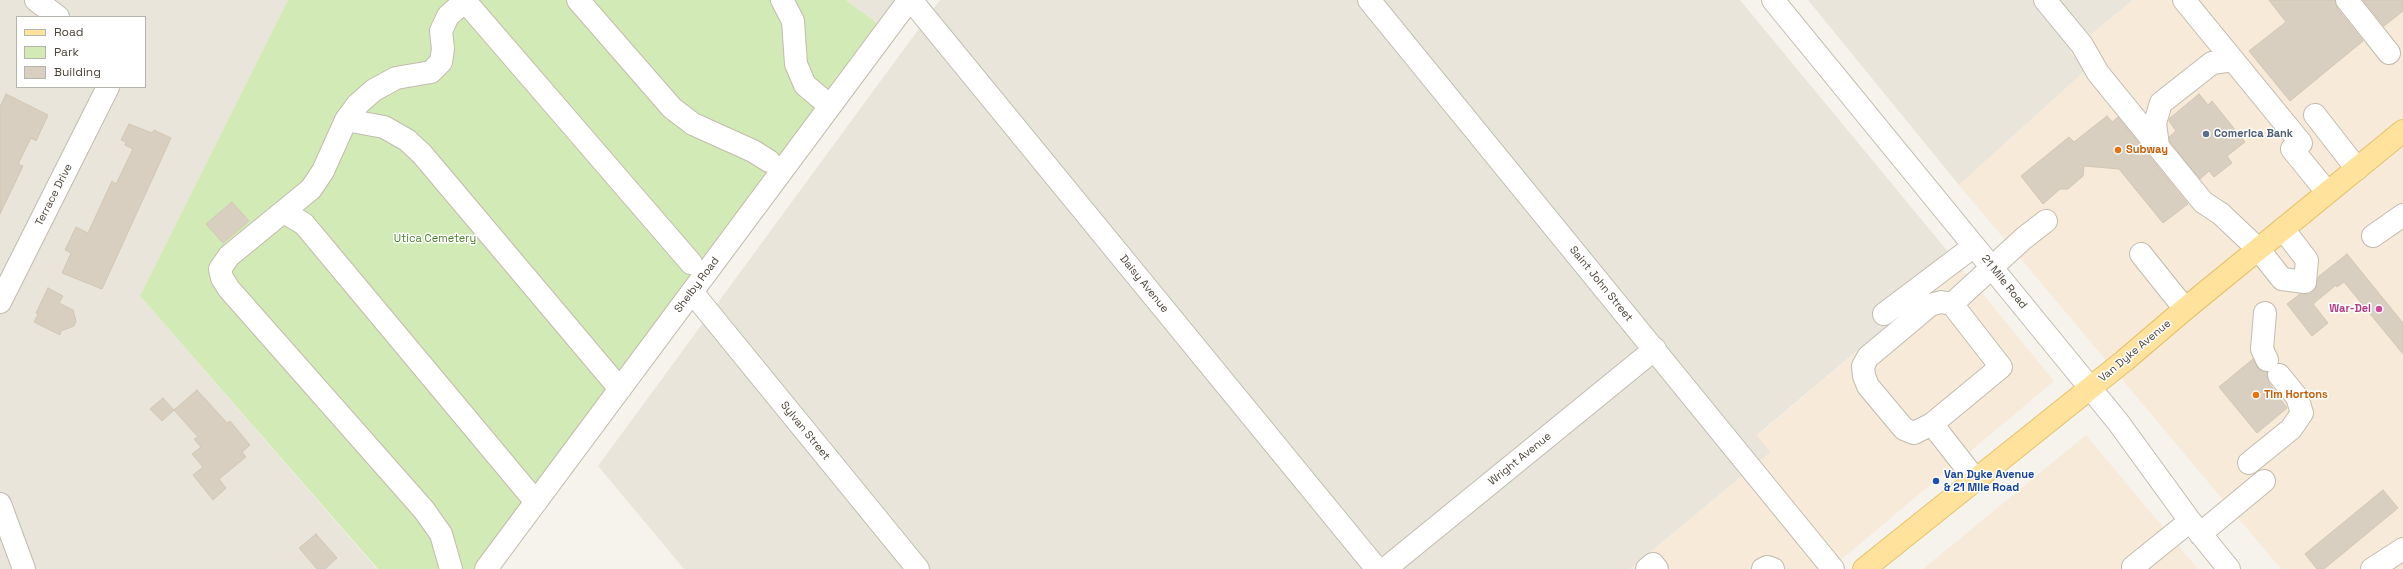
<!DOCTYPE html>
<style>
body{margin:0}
#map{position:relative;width:2403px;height:569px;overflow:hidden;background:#f6f3ec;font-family:"Space Grotesk",sans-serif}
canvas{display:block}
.legend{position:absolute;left:16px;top:16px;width:130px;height:72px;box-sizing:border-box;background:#fff;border:1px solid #b7b4b0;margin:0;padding:5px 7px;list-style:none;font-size:12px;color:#4b4439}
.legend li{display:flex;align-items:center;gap:8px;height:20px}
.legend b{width:20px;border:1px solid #b7b4b0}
</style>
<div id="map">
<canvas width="2403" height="569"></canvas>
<ul class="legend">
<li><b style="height:5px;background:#ffe39c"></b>Road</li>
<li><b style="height:11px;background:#d2eab5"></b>Park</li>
<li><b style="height:11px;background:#d8cfc1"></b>Building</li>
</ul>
</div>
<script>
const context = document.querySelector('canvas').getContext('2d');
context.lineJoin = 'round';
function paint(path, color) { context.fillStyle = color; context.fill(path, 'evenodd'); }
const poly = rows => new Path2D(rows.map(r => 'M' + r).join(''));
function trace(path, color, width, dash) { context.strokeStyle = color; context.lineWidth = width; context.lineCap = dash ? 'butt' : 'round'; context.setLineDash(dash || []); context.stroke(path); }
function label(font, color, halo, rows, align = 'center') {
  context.font = font + ' "Space Grotesk",sans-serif'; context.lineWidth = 3; context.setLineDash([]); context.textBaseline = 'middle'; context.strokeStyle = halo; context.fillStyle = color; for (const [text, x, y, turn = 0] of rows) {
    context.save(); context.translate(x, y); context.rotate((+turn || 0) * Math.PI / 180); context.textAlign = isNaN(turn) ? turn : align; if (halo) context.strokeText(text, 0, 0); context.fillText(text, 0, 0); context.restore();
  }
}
paint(poly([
 [0,0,288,0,140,296,377,569,0,569],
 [17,17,145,17,145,87,17,87],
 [846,0,908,0,886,30],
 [940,0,1740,0,1959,265,1757,435,1771,452,1630,569,684,569,598,466],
 [1808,0,2133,0,2070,52,2086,70,1959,185]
]), '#eae5da');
paint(poly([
 [2133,0,2403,0,2403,569,2281,569,1959,185,2086,70,2070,52],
 [1959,265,2054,381,1830,569,1630,569,1771,452,1757,436],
 [2086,435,2198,569,1923,569]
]), '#f7ead8');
paint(poly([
 [288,0,846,0,886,30,486,569,378,569,140,296]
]), '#d2eab5');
const building = poly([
 [2269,0,2335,0,2337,8,2363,41,2290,101,2249,51,2286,22,2269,0],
 [2363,0,2403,0,2403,11,2384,26,2363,0],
 [6,94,48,115,36,141,31,138,18,164,23,166,0,214,0,107,6,94],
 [2199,94,2208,105,2212,101,2245,142,2227,156,2232,163,2214,177,2209,171,2200,179,2170,142,2169,137,2176,131,2169,121,2170,118,2199,94],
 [2107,116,2112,122,2118,117,2188,204,2163,223,2119,169,2084,166,2083,176,2068,189,2060,189,2043,204,2021,176,2069,137,2074,142,2107,116],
 [129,124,152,133,154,130,171,138,102,289,62,273,71,253,65,250,76,227,88,233,112,181,116,184,133,149,125,145,126,142,121,140,129,124],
 [232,202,249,221,223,243,206,224,232,202],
 [2347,254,2403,323,2403,354,2344,282,2337,287,2336,285,2313,304,2328,323,2312,336,2287,304,2300,294,2310,294,2315,290,2318,277,2347,254],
 [48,288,63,296,59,303,73,310,76,321,74,326,61,331,60,335,34,322,38,314,36,313,48,288],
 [2253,359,2259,370,2267,372,2269,383,2287,408,2257,433,2219,387,2253,359],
 [197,390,227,423,230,421,250,445,242,452,246,457,219,479,226,488,213,500,193,475,203,467,192,454,201,447,194,439,198,437,174,410,197,390],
 [163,398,174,410,162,421,150,409,163,398],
 [2383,490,2398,508,2324,569,2317,569,2305,554,2383,490],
 [316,534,337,558,325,569,317,569,299,548,316,534]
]);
paint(building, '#d8cfc1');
trace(building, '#d3c7b4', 1);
const minor = poly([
 [36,0,58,17],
 [578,0,672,108,693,124,753,151,769,161],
 [782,0,793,21,796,64,805,85,830,106],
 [911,0,1377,569],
 [1369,0,1833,569],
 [1773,0,2118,422,2190,521,2229,569],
 [2045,0,2082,45,2098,73,2203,202,2221,214,2259,250,2282,279,2305,282,2307,260,2283,229],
 [2184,0,2301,143],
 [2347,0,2389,53],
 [465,1,691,263],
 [2315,115,2357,169],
 [346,120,384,127,407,140,422,154,620,389],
 [2158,146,2155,123,2161,103,2212,63,2233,60],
 [2292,149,2327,192],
 [284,212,304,224,536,502],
 [2373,236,2403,215],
 [2141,254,2185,309],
 [692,292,918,569],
 [0,302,108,87],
 [2265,313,2262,349,2267,360],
 [1884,314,1974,246],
 [1932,424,1914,433,1904,429,1868,386,1864,376,1863,366,1868,357,1930,305,1941,302,1952,304],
 [2249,463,2291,429,2302,413,2297,397,2279,375],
 [1975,479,1932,424,2001,367,1952,304,2024,238,2046,221],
 [0,504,24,569],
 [2200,534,2264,481],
 [2133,567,2190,521],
 [451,569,441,534,424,510,229,289,222,278,220,269,229,256,311,189,323,171,346,120,357,105,374,90,396,78,431,72,441,62,443,49,441,31,448,16,466,0],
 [486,569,909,0],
 [1385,569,1655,349],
 [1647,569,1653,564,1657,569],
 [1763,569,1767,567,1773,569],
 [2372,569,2403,549]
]);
const major = poly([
 [1864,569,2124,361,2185,309,2403,131]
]);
trace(minor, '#c2bbae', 24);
trace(major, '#e6c16a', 24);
trace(minor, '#fff', 22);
trace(major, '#ffe39c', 22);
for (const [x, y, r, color] of [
 [2206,134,4,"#5c6f8a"],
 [2118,150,4,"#e8710a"],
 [2379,309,4,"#d1479c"],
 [2256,395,4,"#e8710a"],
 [1936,481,4,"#1a4fb4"]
]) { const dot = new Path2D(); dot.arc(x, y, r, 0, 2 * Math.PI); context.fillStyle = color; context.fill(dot); trace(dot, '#fff', 1.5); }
label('bold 11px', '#4e5e75', '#fff', [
 ["Comerica Bank",2214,134]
], 'left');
label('bold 11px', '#c56008', '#fff', [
 ["Subway",2126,150],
 ["Tim Hortons",2264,395]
], 'left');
label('11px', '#4b4439', '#fff', [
 ["Terrace Drive",54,195,-63],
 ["21 Mile Road",2004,282,51],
 ["Daisy Avenue",1144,284,51],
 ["Saint John Street",1601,284,51],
 ["Shelby Road",697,285,-53],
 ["Van Dyke Avenue",2135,351,-40],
 ["Sylvan Street",805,431,51],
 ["Wright Avenue",1520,459,-39]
]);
label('11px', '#4a7f2a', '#fff', [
 ["Utica Cemetery",435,239]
]);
label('bold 11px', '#b23c85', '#fff', [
 ["War-Del",2371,309]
], 'right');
label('bold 11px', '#164399', '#fff', [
 ["Van Dyke Avenue",1944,475],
 ["& 21 Mile Road",1944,488]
], 'left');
</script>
